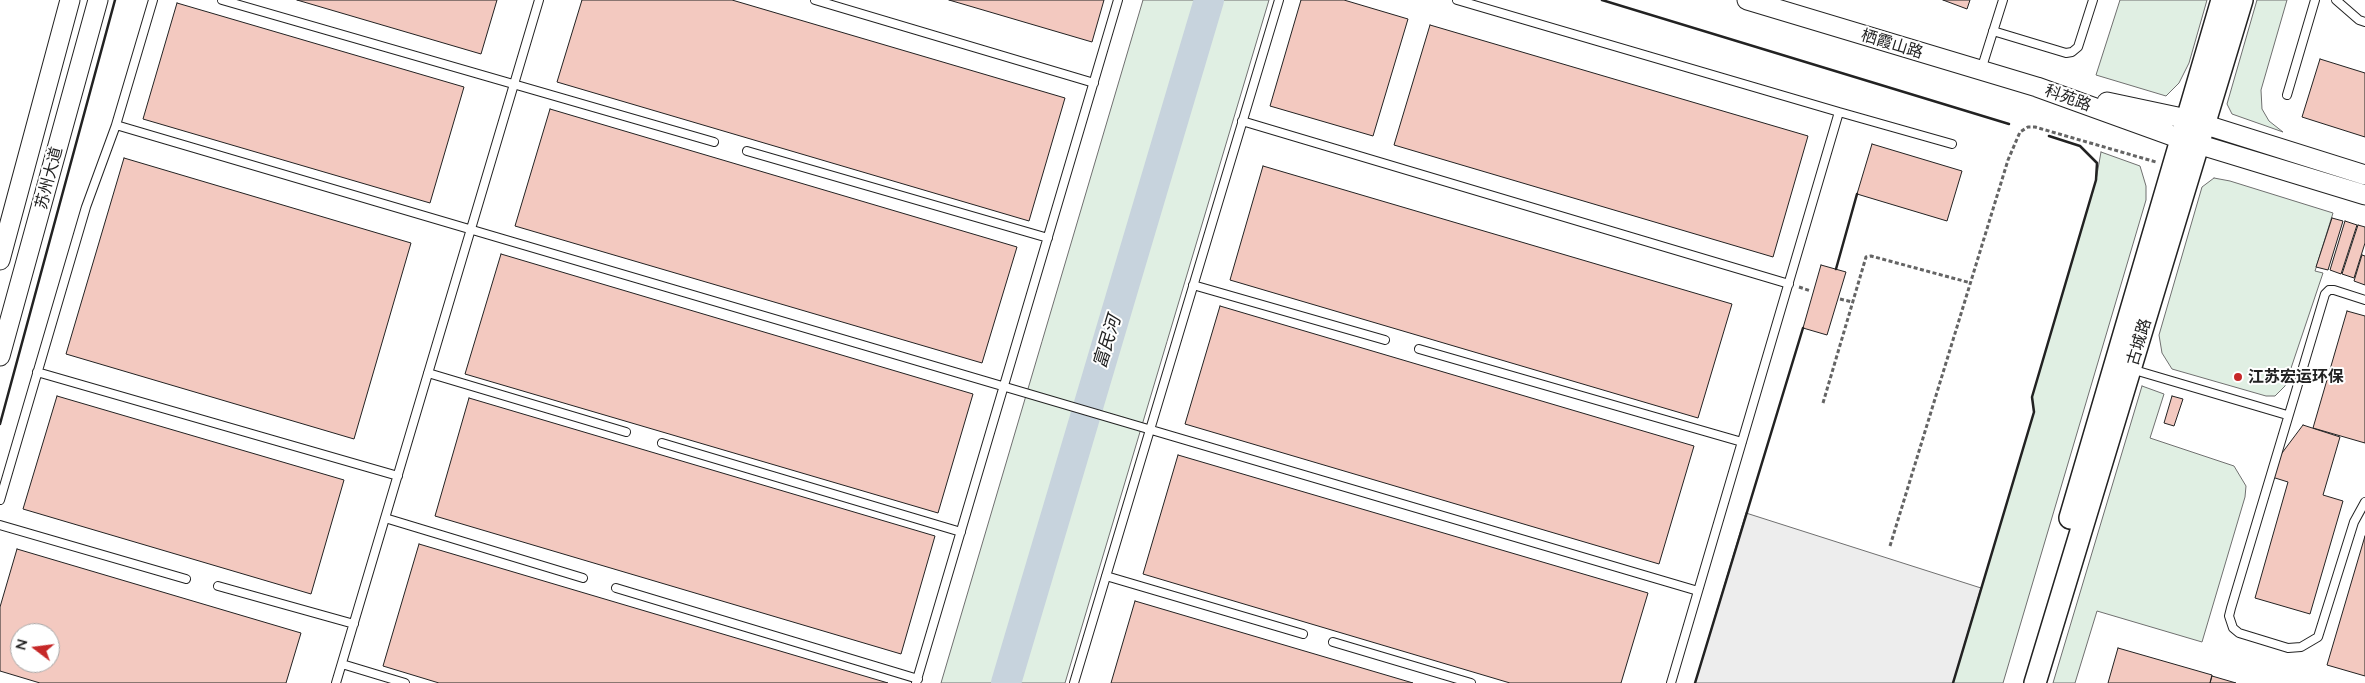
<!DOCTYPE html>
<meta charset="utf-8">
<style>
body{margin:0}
#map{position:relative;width:2365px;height:683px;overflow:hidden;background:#fff;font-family:Lato,sans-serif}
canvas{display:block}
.north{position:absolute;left:10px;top:623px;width:50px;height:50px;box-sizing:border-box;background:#fff;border:1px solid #a7a7a7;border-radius:50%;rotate:285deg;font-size:14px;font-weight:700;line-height:20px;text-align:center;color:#222}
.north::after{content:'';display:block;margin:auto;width:18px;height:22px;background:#c62828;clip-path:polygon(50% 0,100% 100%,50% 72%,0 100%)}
</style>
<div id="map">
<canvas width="2365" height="683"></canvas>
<div class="north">N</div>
</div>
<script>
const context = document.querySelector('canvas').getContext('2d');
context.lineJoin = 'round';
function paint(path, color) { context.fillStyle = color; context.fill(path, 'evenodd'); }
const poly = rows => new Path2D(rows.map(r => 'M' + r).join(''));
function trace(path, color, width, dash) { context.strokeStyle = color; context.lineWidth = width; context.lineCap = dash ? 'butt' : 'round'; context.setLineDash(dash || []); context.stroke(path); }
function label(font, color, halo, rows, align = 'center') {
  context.font = font + ' Lato,"Noto Sans SC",sans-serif'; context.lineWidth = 4; context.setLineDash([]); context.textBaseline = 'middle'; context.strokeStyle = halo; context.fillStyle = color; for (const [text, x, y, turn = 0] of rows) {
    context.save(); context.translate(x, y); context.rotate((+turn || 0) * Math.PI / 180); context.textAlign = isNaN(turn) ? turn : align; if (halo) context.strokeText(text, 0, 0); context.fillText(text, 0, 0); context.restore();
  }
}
const green = poly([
 [1143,0,1269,0,1065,683,941,683,1143,0],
 [2120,0,2207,0,2189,63,2179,83,2166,96,2096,75,2120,0],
 [2257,0,2287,0,2261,90,2262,109,2269,121,2283,132,2232,114,2227,104,2257,0],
 [2101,152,2140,166,2146,186,2146,200,2003,683,1953,683,2034,412,2032,397,2096,180,2101,152],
 [2214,178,2230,181,2333,213,2315,271,2323,273,2285,386,2275,396,2266,396,2172,369,2162,353,2159,335,2202,187,2214,178],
 [2142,386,2164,394,2150,438,2234,466,2246,486,2245,497,2202,642,2097,611,2075,683,2053,683,2142,386]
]);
paint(green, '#e0efe3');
trace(green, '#6f6f6f', 1);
const parking = poly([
 [1746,513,1981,588,1953,683,1695,683,1746,513]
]);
paint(parking, '#ededed');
trace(parking, '#6f6f6f', 1);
trace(poly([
 [1006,683,1209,0]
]), '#c7d3dd', 30);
const building = poly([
 [297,0,497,0,481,54,297,0],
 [582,0,732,0,1065,98,1029,221,557,82,582,0],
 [949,0,1104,0,1092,42,949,0],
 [1301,0,1344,0,1408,19,1373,136,1270,106,1301,0],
 [1943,0,1970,0,1967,9,1943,0],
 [177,3,464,87,430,203,143,119,177,3],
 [1430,25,1808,136,1773,257,1394,145,1430,25],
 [2320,59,2365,73,2365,137,2302,117,2320,59],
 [550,109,1017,247,982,363,515,226,550,109],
 [1872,144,1962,171,1947,221,1857,194,1872,144],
 [124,158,411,243,354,439,66,354,124,158],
 [1263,166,1732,304,1698,418,1230,280,1263,166],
 [2332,218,2343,221,2328,270,2316,267,2332,218],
 [2345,221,2357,225,2341,274,2330,270,2345,221],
 [2358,225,2365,227,2365,243,2354,278,2342,274,2358,225],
 [501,254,973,394,938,513,465,374,501,254],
 [2362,255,2365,256,2365,285,2354,281,2362,255],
 [1821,265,1846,272,1827,335,1803,328,1821,265],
 [1220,306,1694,446,1659,564,1185,424,1220,306],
 [2347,311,2365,316,2365,443,2313,428,2347,311],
 [57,396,344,480,311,594,23,509,57,396],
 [2172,396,2183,399,2174,426,2164,423,2172,396],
 [469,398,935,536,901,654,435,516,469,398],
 [2303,425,2340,437,2323,495,2343,501,2310,614,2255,598,2288,482,2272,477,2279,457,2303,425],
 [1178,455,1648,593,1621,683,1510,683,1143,574,1178,455],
 [2365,536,2365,676,2327,665,2365,536],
 [419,544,888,683,439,683,383,666,419,544],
 [17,549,301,633,286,683,40,683,0,671,0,607,17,549],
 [20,633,50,633,50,663,20,663,20,633],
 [1135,601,1413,683,1111,683,1135,601],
 [2118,648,2212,675,2210,683,2108,683,2118,648],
 [2212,676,2236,683,2210,683,2212,676]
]);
paint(building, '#f3c9c0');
trace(building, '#222', 1);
const service = poly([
 [222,0,714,142],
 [815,0,1094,83],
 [1457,0,1839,112,1671,683],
 [2336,0,2359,20,2365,22],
 [1993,31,2066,53,2072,52,2078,47,2093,0],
 [1981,70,2003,0],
 [2287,95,2315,0],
 [1839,112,1952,144],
 [1242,121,1789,284],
 [116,125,1698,591],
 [747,151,1048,238],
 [1193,285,1385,340],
 [2365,300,2334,290,2329,290,2325,294,2231,608,2229,616,2233,628,2239,633,2288,648,2301,647,2318,637,2354,522,2365,502],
 [1419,349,1742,442],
 [2131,369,2287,415],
 [37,372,398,476],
 [428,373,626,432],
 [662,443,961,532],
 [0,500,86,207,116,125,153,0],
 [385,518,583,578],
 [0,525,186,579],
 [1106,576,1303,634],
 [218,586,354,624],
 [616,588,918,679],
 [1333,642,1471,683],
 [342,664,405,683],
 [336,683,539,0],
 [916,683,1118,0],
 [1074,683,1279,0]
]);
const tertiary = poly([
 [1747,0,2037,87,2181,139,2365,195],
 [2107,102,2187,119,2365,175],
 [0,260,70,0],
 [0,356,98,0]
]);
const secondary = poly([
 [2070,518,2222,0],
 [2035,683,2242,0]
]);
trace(service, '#222', 10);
trace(tertiary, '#222', 21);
trace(secondary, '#222', 24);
trace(poly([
 [1799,287,1811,291],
 [1840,299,1852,302],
 [1823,403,1866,257,1871,256,1971,283],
 [1890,546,2008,160,2020,132,2028,127,2035,127,2156,162]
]), '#646464', 3, [4, 2.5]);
trace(service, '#fff', 8);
trace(tertiary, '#fff', 19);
trace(secondary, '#fff', 21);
trace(poly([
 [1602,0,2009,124],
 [1836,269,1857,194],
 [0,424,115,0],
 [1695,683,1803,328],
 [1953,683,2034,412,2032,397,2096,180,2097,163,2080,146,2049,136]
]), '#222', 2.5);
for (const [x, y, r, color] of [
 [2238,377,5,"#c62828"]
]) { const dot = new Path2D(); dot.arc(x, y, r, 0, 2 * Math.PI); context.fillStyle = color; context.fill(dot); trace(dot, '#fff', 2); }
label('16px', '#222', '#fff', [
 ["栖霞山路",1892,44,17],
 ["科苑路",2068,98,20],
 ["苏州大道",49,178,-75],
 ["古城路",2139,342,-73]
]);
label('bold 16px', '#222', '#fff', [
 ["江苏宏运环保",2248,377]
], 'left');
label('italic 18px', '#222', '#fff', [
 ["富民河",1107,342,-73]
]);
</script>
